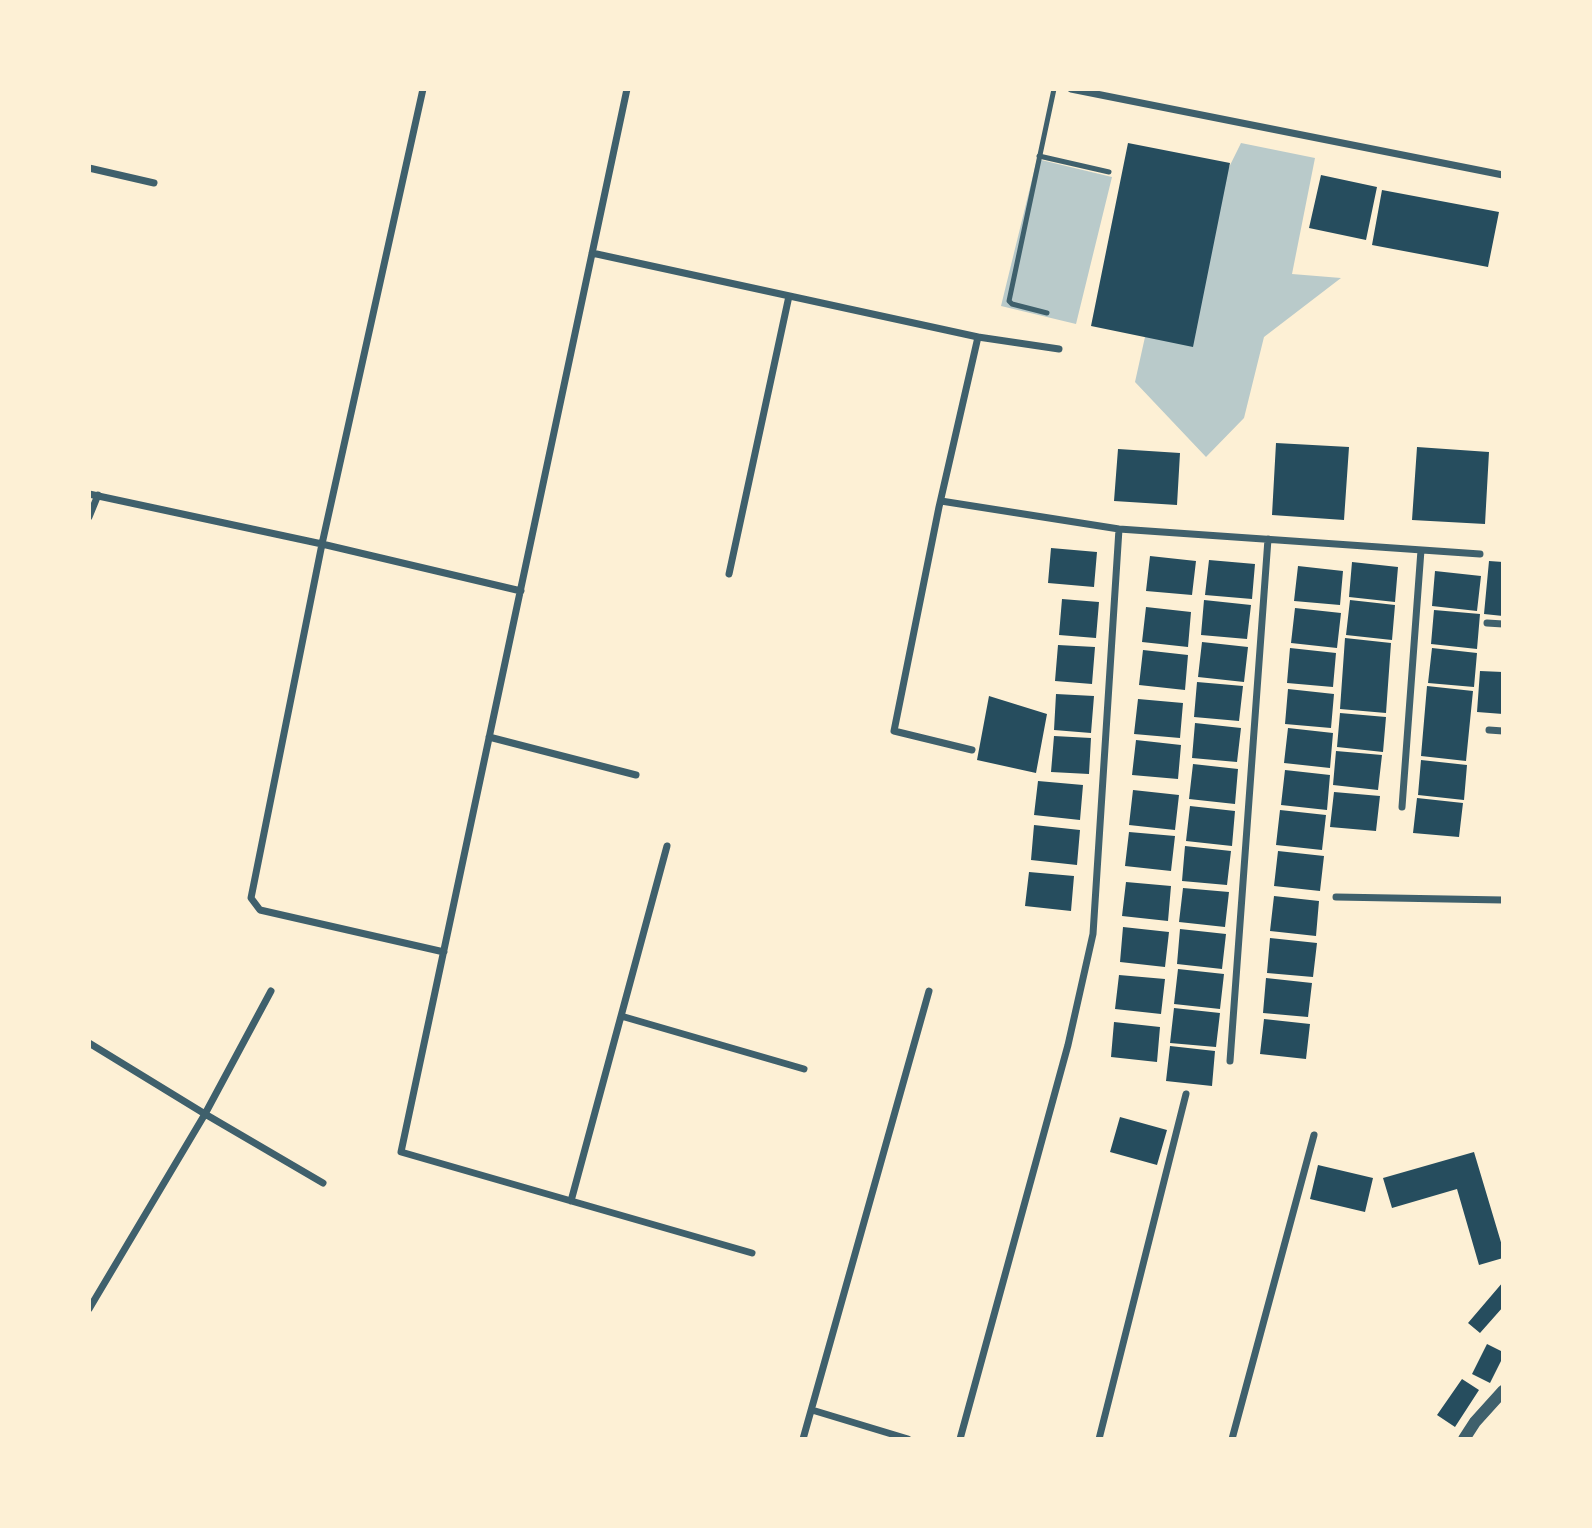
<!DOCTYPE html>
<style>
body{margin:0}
#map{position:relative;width:1592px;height:1528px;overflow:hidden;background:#fdf0d5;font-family:"Source Sans 3",sans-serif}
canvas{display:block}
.frame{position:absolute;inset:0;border:91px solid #fdf0d5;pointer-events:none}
</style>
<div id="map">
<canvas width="1592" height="1528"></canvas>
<div class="frame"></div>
</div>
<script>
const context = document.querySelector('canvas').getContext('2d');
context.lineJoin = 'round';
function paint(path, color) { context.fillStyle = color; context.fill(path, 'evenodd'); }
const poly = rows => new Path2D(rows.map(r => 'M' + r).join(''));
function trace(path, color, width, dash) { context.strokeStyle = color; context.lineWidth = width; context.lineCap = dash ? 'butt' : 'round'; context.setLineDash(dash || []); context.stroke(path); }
paint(poly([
 [1241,143,1315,158,1292,274,1341,278,1264,337,1244,418,1206,457,1135,382,1145,337],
 [1037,159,1112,177,1076,324,1001,306]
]), '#b9caca');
paint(poly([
 [1128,143,1230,163,1193,347,1091,326],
 [1321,175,1377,187,1366,240,1309,228],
 [1382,190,1499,212,1488,267,1372,245],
 [1276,443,1349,447,1344,520,1272,515],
 [1417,447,1489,452,1485,524,1412,520],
 [1118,449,1180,453,1177,505,1114,501],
 [1051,548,1097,552,1094,587,1048,583],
 [1150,556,1196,561,1192,595,1146,591],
 [1209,560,1255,564,1252,599,1205,595],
 [1489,561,1503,562,1503,616,1484,614],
 [1352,562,1398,567,1395,602,1349,597],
 [1298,566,1343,571,1340,605,1294,601],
 [1435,571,1481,576,1477,611,1432,606],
 [1062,599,1099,602,1096,638,1059,635],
 [1204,600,1251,605,1247,639,1201,635],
 [1350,600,1395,605,1392,640,1346,635],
 [1146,607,1191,612,1188,647,1142,642],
 [1295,608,1341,613,1337,648,1291,643],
 [1434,610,1480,614,1477,649,1431,644],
 [1345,638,1391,643,1386,713,1340,709],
 [1202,642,1248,647,1244,682,1198,677],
 [1058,645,1095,647,1092,684,1055,681],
 [1290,648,1336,653,1333,687,1287,683],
 [1432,648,1477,653,1474,687,1428,683],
 [1143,650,1188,655,1185,690,1139,685],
 [1480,671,1503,672,1503,714,1477,712],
 [1197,682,1243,686,1239,721,1194,717],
 [1427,686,1473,691,1466,761,1421,756],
 [1288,689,1334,694,1331,728,1285,724],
 [1056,694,1094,696,1091,733,1054,730],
 [989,696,1047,714,1036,773,977,760],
 [1138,699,1183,703,1180,738,1134,734],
 [1340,713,1386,717,1383,752,1337,747],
 [1195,723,1241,728,1237,762,1192,758],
 [1288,728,1333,733,1330,768,1284,763],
 [1054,736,1091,738,1089,774,1051,772],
 [1136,740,1181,745,1178,779,1132,775],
 [1336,751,1382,755,1378,790,1333,785],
 [1421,760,1467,765,1464,800,1418,795],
 [1193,764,1238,769,1235,804,1189,799],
 [1285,770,1330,775,1327,810,1281,805],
 [1038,781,1083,785,1080,820,1034,815],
 [1133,790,1179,795,1175,830,1129,825],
 [1334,792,1380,796,1376,831,1330,827],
 [1417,798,1463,803,1459,837,1413,833],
 [1190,806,1235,811,1232,846,1186,841],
 [1280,810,1326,815,1322,850,1276,845],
 [1034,825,1080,830,1077,865,1031,860],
 [1129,832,1175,836,1171,871,1125,866],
 [1185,846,1231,851,1227,885,1182,881],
 [1278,851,1324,856,1320,891,1274,886],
 [1029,872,1074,876,1071,911,1025,906],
 [1126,882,1171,886,1168,921,1122,916],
 [1183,888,1229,892,1225,927,1179,922],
 [1274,896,1319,901,1316,936,1270,931],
 [1123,927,1169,932,1165,967,1120,962],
 [1180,929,1226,934,1222,969,1177,964],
 [1270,938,1317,943,1313,977,1267,973],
 [1178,969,1224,974,1220,1009,1174,1004],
 [1119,975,1165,979,1161,1014,1115,1009],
 [1266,978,1312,983,1308,1017,1263,1013],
 [1174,1008,1220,1013,1216,1047,1170,1043],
 [1264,1019,1310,1024,1306,1059,1260,1054],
 [1114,1022,1160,1027,1157,1062,1111,1057],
 [1170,1046,1215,1051,1212,1086,1166,1081],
 [1120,1117,1167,1130,1157,1165,1110,1152],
 [1474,1152,1503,1249,1503,1258,1479,1265,1457,1189,1392,1208,1383,1178],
 [1318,1165,1373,1178,1365,1212,1310,1199],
 [1503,1282,1503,1307,1480,1333,1468,1323],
 [1487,1344,1503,1352,1503,1357,1490,1383,1472,1374],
 [1462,1379,1479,1390,1455,1427,1437,1415]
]), '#264d5e');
trace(poly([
 [1039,156,1109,172],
 [1047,313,1012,304,1009,301,1054,89]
]), '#3f606c', 5);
trace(poly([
 [423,89,322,544,251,898,260,910,444,952],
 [627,89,401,1152,752,1253],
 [1071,89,1503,175],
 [89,168,154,183],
 [592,253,978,337,1059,349],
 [89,494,322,544,521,591],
 [941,501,1119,529,1480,554],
 [89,517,98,495],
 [729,574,789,296],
 [1487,623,1503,624],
 [1489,730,1503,731],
 [489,737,636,775],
 [972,750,894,731,939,507,978,337],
 [1402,807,1421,550],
 [1336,897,1503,900],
 [621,1016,804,1069],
 [89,1043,205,1114,323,1183],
 [1230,1061,1268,539],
 [571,1201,667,846],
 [89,1309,205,1114,271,991],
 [812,1410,908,1439],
 [803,1439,929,991],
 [960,1439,1068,1045,1093,934,1119,529],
 [1099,1439,1186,1094],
 [1232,1439,1314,1135]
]), '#3f606c', 7);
trace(poly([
 [1464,1439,1475,1422,1503,1391]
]), '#3f606c', 12);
</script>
